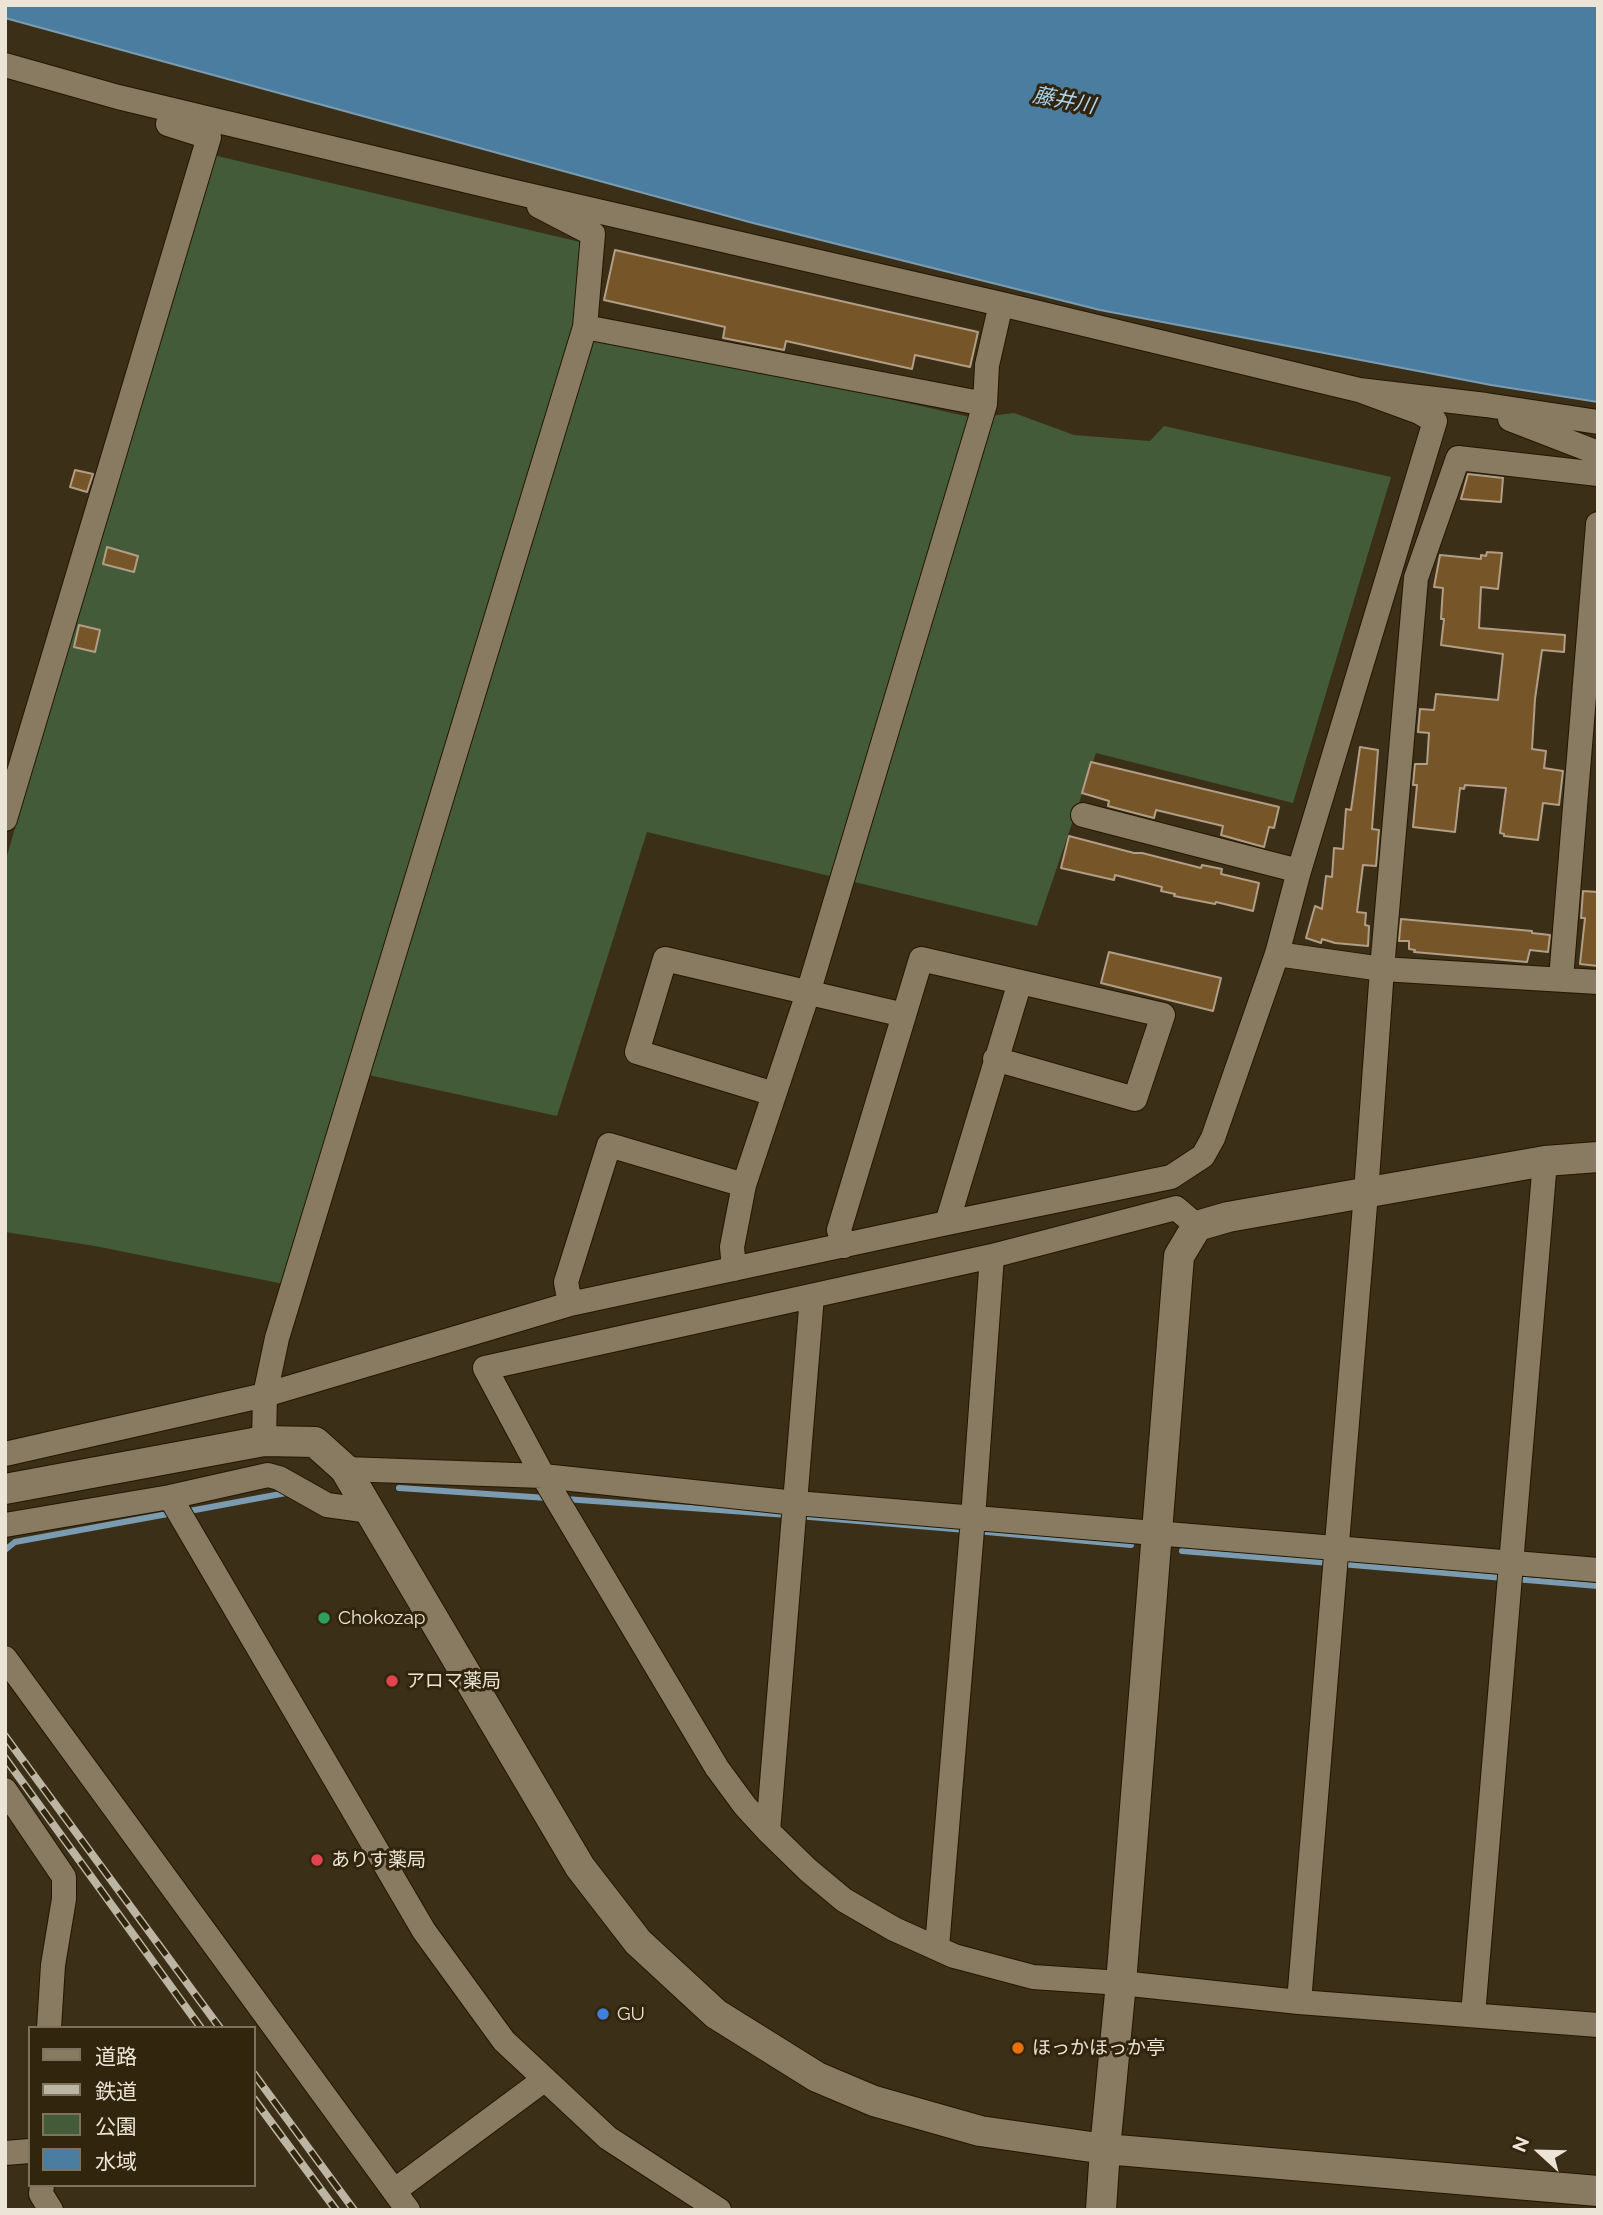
<!DOCTYPE html>
<meta charset="utf-8">
<style>
body{margin:0}
#map{position:relative;width:1603px;height:2215px;overflow:hidden;background:#3b2f18;font-family:Raleway,"Noto Sans JP",sans-serif}
canvas{display:block}
.frame{position:absolute;inset:0;border:7px solid #ece5d7;pointer-events:none}
.legend{position:absolute;left:28px;top:2026px;width:228px;height:161px;box-sizing:border-box;background:#31250d;border:2px solid #7c725e;margin:0;padding:9px 12px;list-style:none;font-size:21px;color:#ece5d7}
.legend li{display:flex;align-items:center;gap:14px;height:35px}
.legend b{width:35px;border:2px solid #7c725e}
.north{position:absolute;left:1505px;top:2117px;width:70px;height:70px;-webkit-text-stroke:5px #31250d;paint-order:stroke;rotate:292deg;font-size:19px;font-weight:700;line-height:28px;text-align:center;color:#ece5d7}
.north::after{content:'';display:block;margin:auto;width:24px;height:32px;background:#ece5d7;clip-path:polygon(50% 0,100% 100%,50% 72%,0 100%)}
</style>
<div id="map">
<canvas width="1603" height="2215"></canvas>
<div class="frame"></div>
<ul class="legend">
<li><b style="height:9px;background:#887b61"></b>道路</li>
<li><b style="height:9px;background:#bdb5a4"></b>鉄道</li>
<li><b style="height:19px;background:#435b39"></b>公園</li>
<li><b style="height:19px;background:#4b7da0"></b>水域</li>
</ul>
<div class="north">N</div>
</div>
<script>
const context = document.querySelector('canvas').getContext('2d');
context.lineJoin = 'round';
function paint(path, color) { context.fillStyle = color; context.fill(path, 'evenodd'); }
const poly = rows => new Path2D(rows.map(r => 'M' + r).join(''));
function trace(path, color, width, dash) { context.strokeStyle = color; context.lineWidth = width; context.lineCap = dash ? 'butt' : 'round'; context.setLineDash(dash || []); context.stroke(path); }
function label(font, color, halo, rows, align = 'center') {
  context.font = font + ' Raleway,"Noto Sans JP",sans-serif'; context.lineWidth = 6; context.setLineDash([]); context.textBaseline = 'middle'; context.strokeStyle = halo; context.fillStyle = color; for (const [text, x, y, turn = 0] of rows) {
    context.save(); context.translate(x, y); context.rotate((+turn || 0) * Math.PI / 180); context.textAlign = isNaN(turn) ? turn : align; if (halo) context.strokeText(text, 0, 0); context.fillText(text, 0, 0); context.restore();
  }
}
paint(poly([
 [213,155,580,242,585,283,579,329,974,418,1014,413,1074,435,1150,441,1164,426,1391,477,1293,803,1096,753,1037,926,647,832,557,1116,350,1071,284,1284,95,1246,5,1232,5,863,67,648]
]), '#435b39');
const water = poly([
 [5,5,1598,5,1598,402,1491,385,1100,310,753,223,5,18,5,5]
]);
paint(water, '#4b7da0');
trace(water, '#7b9cb0', 2);
trace(poly([
 [399,1488,547,1498],
 [565,1499,788,1515],
 [184,1512,286,1493],
 [798,1516,966,1530],
 [976,1531,1131,1545],
 [5,1550,15,1542,173,1513],
 [1182,1551,1330,1563],
 [1341,1564,1504,1578],
 [1515,1579,1598,1586]
]), '#7b9cb0', 6);
const building = poly([
 [615,250,978,332,970,367,915,355,912,369,786,341,784,350,723,338,725,327,604,300,615,250],
 [75,470,93,474,87,492,70,487,75,470],
 [1468,474,1503,478,1501,502,1461,499,1468,474],
 [107,547,138,556,134,572,103,564,107,547],
 [1487,552,1502,553,1498,589,1481,587,1479,628,1565,635,1564,652,1542,650,1535,699,1532,749,1546,751,1544,768,1563,771,1559,805,1543,803,1538,840,1504,836,1504,834,1500,833,1506,788,1465,785,1464,789,1460,788,1455,832,1413,827,1417,785,1413,785,1415,764,1427,764,1429,733,1418,732,1420,709,1434,710,1436,694,1498,700,1503,654,1441,645,1444,619,1441,619,1443,588,1434,587,1440,555,1481,559,1481,555,1486,556,1487,552],
 [79,625,100,630,95,652,74,647,79,625],
 [1360,747,1378,750,1372,829,1379,830,1376,866,1363,865,1357,912,1366,913,1365,925,1369,926,1368,946,1335,943,1322,939,1321,943,1306,938,1315,906,1322,909,1326,876,1332,877,1334,848,1343,849,1346,809,1351,810,1360,747],
 [1091,762,1279,807,1274,828,1269,827,1264,847,1221,835,1223,826,1156,810,1154,818,1108,806,1109,801,1082,793,1091,762],
 [1069,836,1134,853,1142,853,1201,868,1202,865,1222,869,1221,874,1259,883,1253,911,1216,902,1215,904,1174,896,1175,894,1161,891,1162,887,1115,875,1114,880,1061,868,1069,836],
 [1583,891,1598,892,1598,966,1580,964,1585,918,1581,918,1583,891],
 [1401,919,1532,931,1532,933,1550,935,1548,952,1530,950,1527,962,1414,952,1415,950,1409,949,1409,941,1399,941,1401,919],
 [1109,952,1221,978,1213,1011,1101,983,1109,952]
]);
paint(building, '#765528');
trace(building, '#b29e86', 2);
const minor = poly([
 [5,65,118,97,506,190,1001,304,1359,390,1486,405,1598,422],
 [585,327,985,404],
 [1510,419,1598,453],
 [1083,815,1299,871],
 [5,819,209,137,168,124],
 [1277,954,1382,969,1598,982],
 [1561,979,1598,524],
 [774,1094,637,1052,665,959,904,1015],
 [947,1223,1020,982],
 [1197,1226,1176,1208,992,1256,485,1368,543,1476,717,1768,745,1806,768,1831,808,1870,844,1900,894,1929,954,1956,1033,1977,1121,1983,1299,2002,1598,2025],
 [844,1246,839,1230,921,959,1163,1015,1135,1099,995,1059],
 [734,1269,732,1247,744,1185,808,993,985,404,987,365,1001,304],
 [570,1304,566,1282,609,1145,744,1185],
 [264,1441,265,1395,277,1338,585,327,593,234,539,206],
 [5,1454,265,1395,570,1304,947,1223,1171,1177,1203,1156,1213,1138,1277,954,1299,871,1435,421,1419,412,1359,390],
 [345,1469,543,1476,796,1503,1598,1570],
 [170,1497,424,1931,504,2041,608,2138,719,2210],
 [5,1525,170,1497,268,1475,279,1478,327,1505,370,1511],
 [5,1658,408,2210],
 [5,1790,64,1877,64,1899,53,1965,49,2028],
 [768,1831,812,1296],
 [937,1947,973,1518,992,1256],
 [1299,2002,1366,1193,1382,969,1416,578,1458,458,1598,474],
 [1473,2015,1545,1161],
 [5,2153,30,2151],
 [42,2185,41,2194,51,2210],
 [394,2191,545,2079]
]);
const tertiary = poly([
 [5,1489,264,1441,315,1442,345,1469,580,1867,638,1942,716,2014,817,2077,874,2101,980,2131,1105,2149,1598,2191],
 [1101,2210,1105,2149,1121,1983,1179,1256,1197,1226,1228,1217,1545,1161,1598,1157]
]);
trace(minor, '#221701', 26);
trace(tertiary, '#221701', 32);
trace(minor, '#887b61', 24);
trace(tertiary, '#887b61', 30);
const rail = poly([
 [5,1736,220,2028],
 [5,1758,201,2028],
 [254,2074,354,2210],
 [254,2099,336,2210]
]);
trace(rail, '#bdb5a4', 8);
trace(rail, '#31250d', 5, [16]);
for (const [x, y, r, color] of [
 [324,1618,7,"#2e9e5b"],
 [392,1681,7,"#e0444e"],
 [317,1860,7,"#e0444e"],
 [603,2014,7,"#3f7fe0"],
 [1018,2048,7,"#e8710a"]
]) { const dot = new Path2D(); dot.arc(x, y, r, 0, 2 * Math.PI); context.fillStyle = color; context.fill(dot); trace(dot, '#31250d', 2.5); }
label('19px', '#ece5d7', '#31250d', [
 ["Chokozap",338,1618],
 ["アロマ薬局",406,1681],
 ["ありす薬局",331,1860],
 ["GU",617,2014],
 ["ほっかほっか亭",1032,2048]
], 'left');
label('italic 21px', '#a9d4f4', '#31250d', [
 ["藤井川",1064,101,11]
]);
</script>
